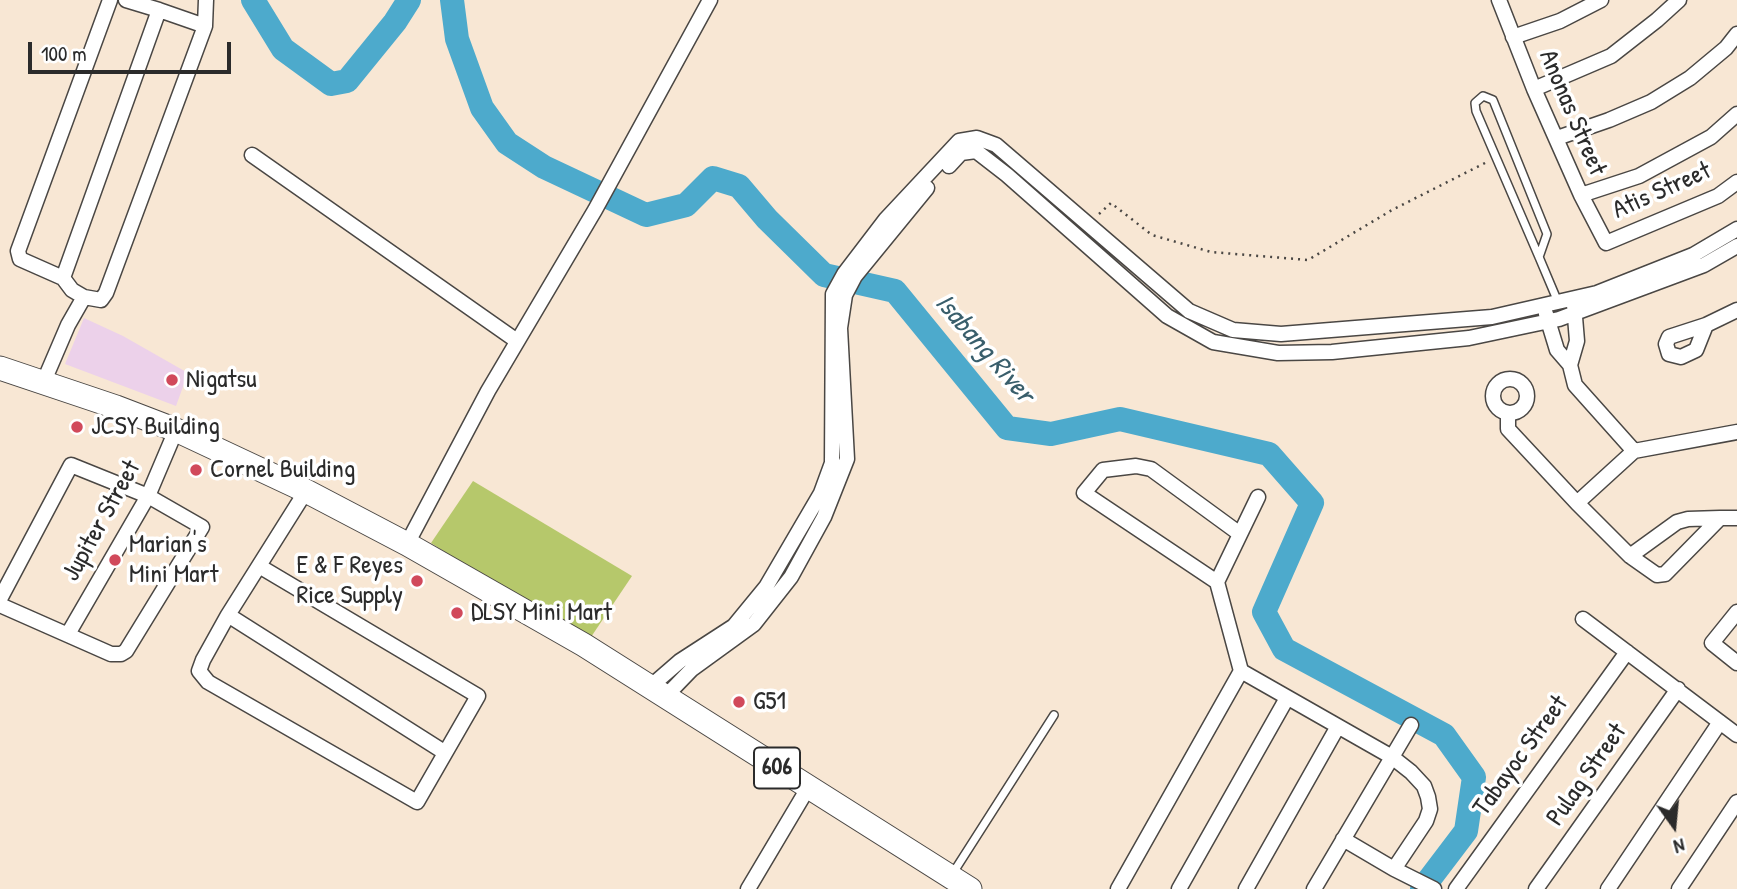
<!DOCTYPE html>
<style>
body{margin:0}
#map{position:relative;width:1737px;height:889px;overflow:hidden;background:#f8e7d4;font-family:"Patrick Hand",sans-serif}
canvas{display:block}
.north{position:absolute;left:1639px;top:791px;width:70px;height:70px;-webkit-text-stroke:5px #fff;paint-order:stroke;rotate:165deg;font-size:19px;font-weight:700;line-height:28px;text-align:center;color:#2b2b2b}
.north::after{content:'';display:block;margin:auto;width:24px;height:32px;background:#2b2b2b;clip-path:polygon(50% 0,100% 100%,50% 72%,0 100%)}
.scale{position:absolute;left:28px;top:42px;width:203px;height:32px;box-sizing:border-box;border:4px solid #2b2b2b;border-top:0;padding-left:9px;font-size:21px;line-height:24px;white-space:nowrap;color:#2b2b2b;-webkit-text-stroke:5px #fff;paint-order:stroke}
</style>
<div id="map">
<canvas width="1737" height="889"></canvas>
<div class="north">N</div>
<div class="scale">100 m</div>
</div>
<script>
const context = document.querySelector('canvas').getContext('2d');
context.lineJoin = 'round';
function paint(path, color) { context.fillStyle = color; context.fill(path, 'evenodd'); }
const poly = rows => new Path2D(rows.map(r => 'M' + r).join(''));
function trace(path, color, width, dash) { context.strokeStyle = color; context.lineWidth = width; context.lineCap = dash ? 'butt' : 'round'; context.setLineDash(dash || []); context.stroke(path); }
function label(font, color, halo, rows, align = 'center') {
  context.font = font + ' "Patrick Hand",sans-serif'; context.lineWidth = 7; context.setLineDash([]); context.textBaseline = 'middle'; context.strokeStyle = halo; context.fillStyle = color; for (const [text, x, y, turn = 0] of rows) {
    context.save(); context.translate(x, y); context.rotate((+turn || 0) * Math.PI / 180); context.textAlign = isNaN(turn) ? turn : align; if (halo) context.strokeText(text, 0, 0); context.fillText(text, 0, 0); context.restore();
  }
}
paint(poly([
 [84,318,123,336,188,373,176,406,65,364]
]), '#ecd1ea');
paint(poly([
 [473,481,632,576,587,643,431,543]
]), '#b6c86b');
trace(poly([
 [253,0,283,49,331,84,347,81,395,22,409,0],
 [452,0,457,39,482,108,507,143,544,167,646,215,686,205,713,178,739,186,767,219,824,275,895,291,1007,428,1051,434,1120,419,1269,454,1312,503,1264,612,1284,649,1444,735,1474,777,1466,831,1422,889]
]), '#4daacc', 24);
const lane = poly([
 [1539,257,1547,234,1493,100,1483,96,1475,103,1476,111,1539,257,1558,302],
 [953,873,1054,715]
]);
const street = poly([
 [110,0,18,251,20,259,63,278,72,290,84,297,101,300,106,293,205,26,206,0],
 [126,0,159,10],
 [1499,0,1534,89,1581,195,1606,243,1718,196,1737,182],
 [1513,37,1560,21,1601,0],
 [1534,89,1611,56,1657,20,1679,0],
 [1557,138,1609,120,1651,102,1690,78,1726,48,1737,34],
 [252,155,517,341],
 [949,166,961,153,976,151,1007,175,1167,316,1213,342,1278,353,1332,352,1469,338,1559,319,1704,265,1737,246],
 [1581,195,1639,176,1711,137,1737,114],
 [63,278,159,10,205,26],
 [1546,314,1557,350,1570,365,1575,385,1634,451],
 [1706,325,1696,350,1681,357,1669,354,1666,344,1669,337,1706,325,1737,310],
 [1570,365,1577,341,1574,305],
 '1493 396a17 17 0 1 1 34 0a17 17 0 1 1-34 0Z',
 [44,381,68,325,84,297],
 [1508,413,1508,429,1577,503,1630,556,1657,575,1665,574,1720,518,1737,518],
 [1577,503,1634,451,1737,432],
 [407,544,488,391,595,210,710,0],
 [1630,556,1677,522,1688,519,1720,518],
 [259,566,478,696,417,802,208,682,199,671,203,660,228,615,306,491],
 [1217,582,1084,493,1103,470,1136,466,1151,469,1240,534],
 [0,599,71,465,148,496,202,527,126,651,121,654,111,654,0,605],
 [1737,612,1712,643,1737,663],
 [228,615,444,752],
 [1583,619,1737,735],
 [68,634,148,496,176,430],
 [1241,671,1217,582,1258,497],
 [650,687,680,661,734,626,766,587,821,493,832,463,833,294,844,274,886,219,959,141,977,138,996,145,1189,311,1233,330,1281,334,1492,317,1597,293,1693,255,1737,229],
 [664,698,692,669,754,624,791,577,824,517,847,459,840,328,845,295,855,276,927,188],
 [1343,839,1394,869,1434,889],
 [748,889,808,788],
 [1118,889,1241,671,1392,757,1411,772,1424,786,1428,797,1430,809,1426,821,1394,869],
 [1179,889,1287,698],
 [1246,889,1337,728],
 [1314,889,1411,725],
 [1456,889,1627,652],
 [1536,889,1678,689],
 [1608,889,1720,722],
 [1679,889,1737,802]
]);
const primary = poly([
 [0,368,116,407,176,430,306,491,407,544,584,645,970,889]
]);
trace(lane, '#4a4744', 10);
trace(street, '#4a4744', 17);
trace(primary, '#4a4744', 25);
trace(poly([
 [1099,214,1111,203,1152,235,1211,252,1308,260,1392,210,1487,162]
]), '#4a4744', 2.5, [2, 5]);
trace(lane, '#fff', 7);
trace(street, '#fff', 14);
trace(primary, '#fff', 23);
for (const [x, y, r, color] of [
 [172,380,7,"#d1495b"],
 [77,427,7,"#d1495b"],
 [196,470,7,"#d1495b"],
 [115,560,7,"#d1495b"],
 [417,581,7,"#d1495b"],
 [457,613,7,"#d1495b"],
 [739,702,7,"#d1495b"]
]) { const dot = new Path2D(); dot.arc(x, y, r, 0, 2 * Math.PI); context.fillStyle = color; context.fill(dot); trace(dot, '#fff', 2.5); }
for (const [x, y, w] of [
 [777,768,46]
]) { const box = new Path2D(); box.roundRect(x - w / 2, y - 20.5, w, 41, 5); context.fillStyle = '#fff'; context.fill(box); trace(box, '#2b2b2b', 2); }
label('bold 24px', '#2b2b2b', null, [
 ["606",777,768]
]);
label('26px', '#2b2b2b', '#fff', [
 ["Anonas Street",1572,113,67],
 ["Atis Street",1662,191,-24],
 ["Jupiter Street",102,521,-61],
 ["Tabayoc Street",1521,756,-54],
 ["Pulag Street",1587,775,-55]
]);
label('26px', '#2b2b2b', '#fff', [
 ["Nigatsu",186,380],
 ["JCSY Building",91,427],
 ["Cornel Building",210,470],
 ["Marian's",129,545],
 ["Mini Mart",129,575],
 ["E & F Reyes",403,566,"right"],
 ["Rice Supply",403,596,"right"],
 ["DLSY Mini Mart",471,613],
 ["G51",753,702]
], 'left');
label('italic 28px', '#395e6b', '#fff', [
 ["Isabang River",984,349,49]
]);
</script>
